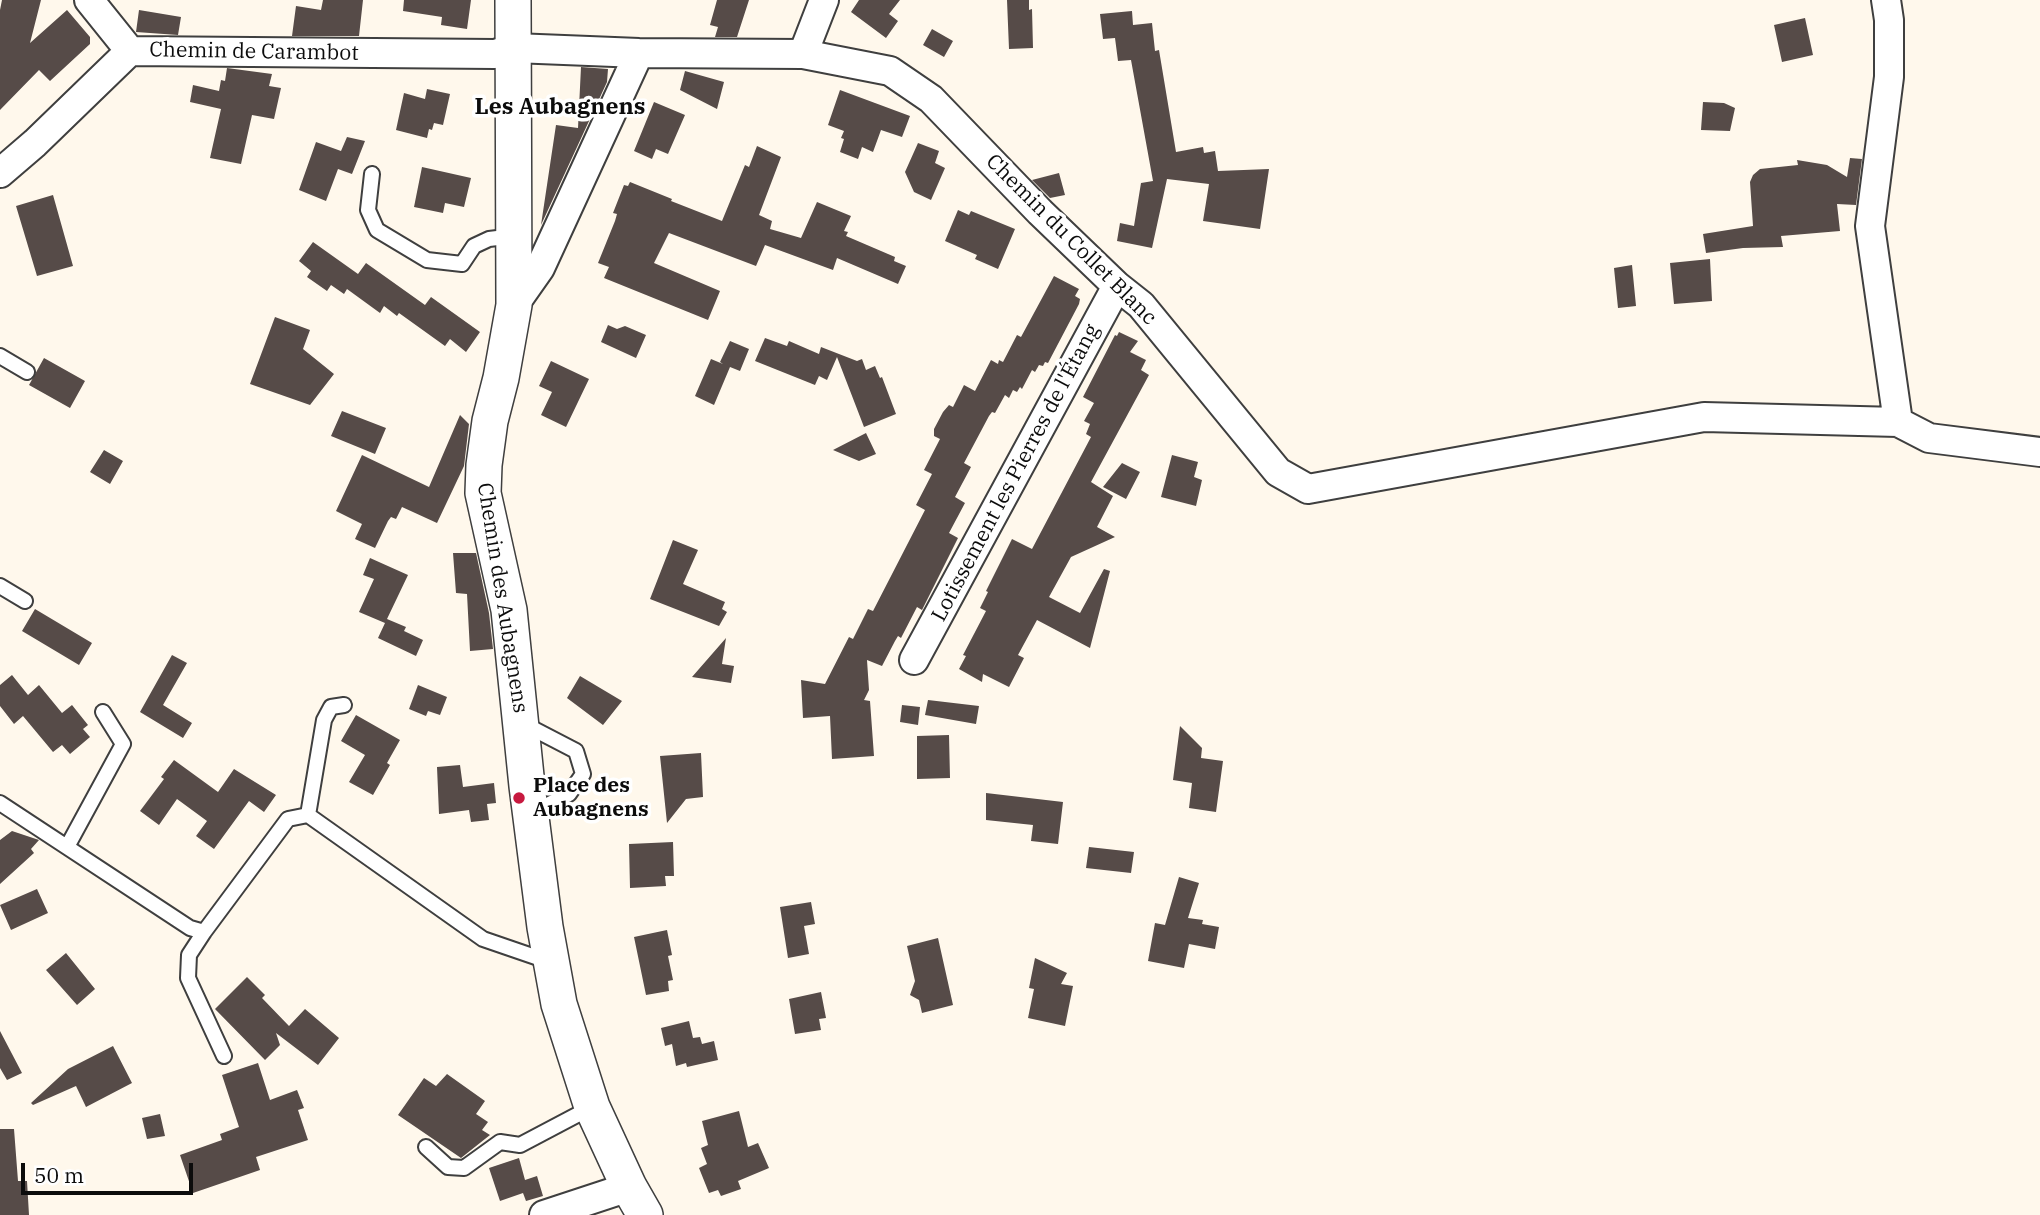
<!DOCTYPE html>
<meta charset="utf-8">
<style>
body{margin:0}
#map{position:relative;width:2040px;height:1215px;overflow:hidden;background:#fff8ec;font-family:"IBM Plex Serif",serif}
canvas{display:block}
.scale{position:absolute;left:21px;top:1163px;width:172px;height:32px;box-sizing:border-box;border:4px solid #0c0c0c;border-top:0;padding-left:9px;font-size:21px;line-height:24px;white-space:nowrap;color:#0c0c0c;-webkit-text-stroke:5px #fff;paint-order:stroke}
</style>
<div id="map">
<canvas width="2040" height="1215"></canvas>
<div class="scale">50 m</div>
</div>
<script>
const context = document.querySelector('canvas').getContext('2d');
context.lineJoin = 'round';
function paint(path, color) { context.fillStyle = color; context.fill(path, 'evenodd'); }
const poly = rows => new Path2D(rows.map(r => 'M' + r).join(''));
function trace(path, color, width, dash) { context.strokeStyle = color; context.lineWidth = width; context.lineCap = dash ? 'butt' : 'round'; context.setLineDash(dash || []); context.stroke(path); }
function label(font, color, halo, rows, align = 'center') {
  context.font = font + ' "IBM Plex Serif",serif'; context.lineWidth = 7; context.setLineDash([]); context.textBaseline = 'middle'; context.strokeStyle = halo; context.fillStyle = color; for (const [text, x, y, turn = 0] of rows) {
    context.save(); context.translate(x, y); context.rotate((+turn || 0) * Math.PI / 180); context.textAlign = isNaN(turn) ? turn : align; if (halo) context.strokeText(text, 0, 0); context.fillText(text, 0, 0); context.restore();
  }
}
paint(poly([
 [2,0,41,0,30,43,67,10,90,37,90,44,50,81,39,70,0,110,0,10],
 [323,0,363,0,359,36,292,36,296,6,321,10],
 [404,0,471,0,467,29,441,25,442,17,403,11],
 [717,0,749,0,737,37,715,37,718,27,710,25],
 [859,0,900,0,889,14,898,21,886,38,851,12],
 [1007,0,1029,0,1029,10,1032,9,1033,48,1009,49],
 [139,10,181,17,178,35,136,32],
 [1132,11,1133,25,1152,23,1155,51,1159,50,1176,152,1203,147,1204,153,1215,151,1218,171,1269,169,1260,229,1203,221,1209,184,1167,179,1152,248,1117,241,1120,223,1134,226,1141,183,1153,181,1131,60,1118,61,1115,38,1103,39,1100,14],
 [1805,18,1813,55,1782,62,1774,25],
 [932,29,953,41,944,57,923,45],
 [581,67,608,69,607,82,541,225,556,125,578,128],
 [227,68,272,74,269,86,281,88,274,119,252,115,241,164,210,158,221,109,190,102,193,85,219,91,221,80,225,81],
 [685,71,724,82,717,109,680,90],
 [427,89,450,94,443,125,434,123,432,130,429,129,427,138,396,130,404,93,425,99],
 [840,90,910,116,902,137,881,130,873,152,862,147,858,159,840,152,844,139,841,138,844,131,828,125],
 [654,102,685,115,668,154,656,149,652,159,634,151],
 [1703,102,1724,103,1735,108,1730,131,1701,130],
 [347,137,365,141,352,174,338,169,326,201,299,190,316,142,341,151],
 [918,143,939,151,935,163,945,168,931,200,914,192,905,172],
 [757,146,781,157,759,215,772,221,770,229,801,238,817,202,851,216,844,231,848,232,846,236,895,257,894,261,906,266,898,284,837,258,833,270,765,245,756,266,669,233,654,263,720,291,708,320,604,278,609,267,598,263,615,221,617,214,613,213,624,185,628,186,630,182,672,199,671,201,722,221,745,165,749,167],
 [1850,158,1862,159,1856,205,1837,204,1840,231,1781,236,1783,247,1743,248,1706,253,1703,234,1753,226,1750,182,1753,175,1760,169,1798,165,1797,160,1827,165,1847,177],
 [422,167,471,178,464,207,445,203,443,213,414,207],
 [1059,173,1065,195,1050,198,1032,180],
 [53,195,73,266,37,276,16,206],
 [958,210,969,215,971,211,1015,229,998,269,975,259,977,255,945,241],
 [313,242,358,274,366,263,425,305,431,297,480,332,466,352,450,339,445,346,399,313,397,316,384,306,380,313,347,289,344,294,331,285,327,291,307,277,311,271,299,261],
 [1710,259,1712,301,1674,304,1670,263],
 [1632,265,1636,306,1618,308,1614,268],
 [1054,276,1079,289,1075,296,1080,299,1079,304,1048,363,1045,362,1043,366,1039,365,1035,372,1032,370,1022,389,1020,387,1017,392,1013,390,1009,398,1005,395,995,413,992,412,989,416,964,463,971,467,955,497,965,503,949,533,958,538,922,610,917,607,901,638,898,636,895,641,882,666,867,660,869,690,864,700,870,701,874,756,832,759,830,716,803,718,801,680,825,684,849,637,853,639,868,609,873,611,925,510,916,505,932,474,924,470,940,439,934,436,934,429,943,412,949,405,953,407,964,385,975,391,991,360,998,364,999,360,1003,362,1017,335,1021,337],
 [275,317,310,330,303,349,334,374,310,405,250,384],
 [608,325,617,329,625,326,646,335,636,358,601,342],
 [1119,332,1138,341,1130,352,1146,360,1141,370,1149,375,1091,482,1113,496,1097,527,1115,537,1071,557,1049,597,1080,613,1104,569,1110,571,1090,648,1037,620,1018,655,1024,658,1009,687,983,674,982,682,959,669,966,656,963,655,986,611,980,608,988,592,986,591,1012,539,1032,549,1091,437,1086,434,1090,424,1084,421,1094,403,1083,397,1115,335,1117,336],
 [765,338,787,346,789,341,819,354,821,347,857,361,862,359,866,370,875,366,880,378,882,377,896,414,864,427,837,357,827,380,819,376,815,385,755,361],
 [730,341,749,349,740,371,730,367,714,405,695,396,711,359,723,364,720,362],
 [44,358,85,381,70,408,29,385],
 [551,361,589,379,566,427,541,415,552,392,539,386],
 [342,411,386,428,375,454,331,436],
 [460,415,469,424,464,466,437,523,402,507,396,519,391,517,388,521,375,548,355,539,362,524,336,511,362,455,429,487],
 [866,433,876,454,859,461,833,450],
 [104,450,123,461,110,484,90,472],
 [1172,455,1198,462,1194,477,1202,480,1196,506,1161,497],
 [1122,463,1140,472,1126,499,1103,487],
 [673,540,698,550,683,584,725,602,722,609,727,612,719,626,650,599],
 [453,553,476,553,489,613,493,649,470,651,467,594,456,593],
 [370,558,408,575,387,619,406,627,404,631,423,640,416,656,378,638,385,623,359,612,374,579,363,575],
 [35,609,92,643,79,665,22,631],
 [726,638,722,664,734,666,731,683,692,677],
 [172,655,187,663,163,705,192,723,183,738,140,712],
 [12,675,28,695,39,685,62,713,72,705,88,725,83,729,90,737,70,754,62,745,53,752,23,716,14,724,0,706,0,685],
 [580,676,622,701,603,725,567,698],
 [418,685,447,697,440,715,428,711,426,716,409,709],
 [928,700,979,706,976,724,925,715],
 [902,705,920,707,918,725,900,722],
 [356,715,400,740,387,763,390,765,373,795,349,782,365,755,341,741],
 [1180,726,1202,748,1201,758,1223,761,1216,812,1189,808,1192,783,1173,780],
 [949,735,950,778,917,779,917,736],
 [701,753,703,797,686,799,667,823,660,756],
 [174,760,218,792,234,769,276,795,264,812,249,801,214,849,196,836,207,821,177,799,159,825,140,811,164,779,161,777],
 [460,765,463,787,494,783,496,803,487,804,489,820,471,822,469,810,439,814,437,767],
 [986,793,1063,802,1058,844,1031,841,1033,825,986,820],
 [12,831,39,840,31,849,34,853,0,884,0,840],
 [673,842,674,876,665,876,666,886,630,888,629,844],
 [1089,847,1134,852,1131,873,1086,868],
 [1179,877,1199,883,1188,918,1203,920,1202,924,1219,927,1215,949,1189,944,1184,968,1148,961,1155,923,1165,925],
 [37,889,48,913,11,930,0,905],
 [811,902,815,924,804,926,809,954,788,958,780,907],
 [667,930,672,955,668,956,673,980,668,981,669,991,646,995,634,937],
 [938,938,953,1005,922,1013,919,1000,910,995,915,981,907,946],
 [66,953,95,989,77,1005,46,970],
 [1035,958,1067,973,1061,984,1073,986,1065,1026,1028,1018,1034,989,1029,988],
 [247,977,265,995,262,998,289,1026,305,1009,339,1038,318,1065,276,1033,280,1045,265,1060,215,1009],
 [821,992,826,1018,819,1019,821,1030,795,1034,789,999],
 [689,1021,693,1038,700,1037,702,1044,714,1041,718,1060,687,1067,686,1063,676,1066,672,1044,665,1046,661,1028],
 [0,1031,22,1073,7,1080,0,1068],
 [113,1046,132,1083,86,1107,76,1086,33,1105,31,1103,68,1069],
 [258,1063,270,1100,297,1090,304,1108,298,1110,308,1140,256,1157,260,1170,193,1193,180,1155,222,1140,220,1134,239,1127,222,1075],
 [447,1074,485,1101,476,1114,488,1122,482,1130,490,1135,461,1158,398,1115,424,1078,436,1086],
 [739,1111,748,1147,758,1143,769,1168,738,1181,741,1189,721,1196,718,1190,709,1193,699,1168,707,1164,701,1148,708,1145,702,1121],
 [160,1114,165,1136,147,1139,142,1118],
 [0,1129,14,1129,18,1181,27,1181,29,1215,0,1215],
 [519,1158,525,1180,537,1176,543,1196,526,1201,523,1193,500,1201,489,1168]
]), '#564b48');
const service = poly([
 [372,174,368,210,377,230,427,260,462,264,474,246,489,239,514,236],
 [0,356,27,372],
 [0,586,25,601],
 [522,723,576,751,583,774,569,794,532,813],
 [0,803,190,928,204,932,288,819,308,815,483,939,550,962],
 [308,815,324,720,331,707,344,705],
 [67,847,123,744,103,712],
 [204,932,189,955,188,978,224,1056],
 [426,1147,448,1167,464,1168,500,1142,520,1145,592,1107]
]);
const minor = poly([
 [89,0,130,51],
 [1886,0,1889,20,1889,77,1870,226,1898,422],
 [803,54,824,0],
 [0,173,35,143,130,51,495,54,514,48,639,53,803,54,890,71,931,99,1040,212,1117,286,1141,305,1278,472,1308,489,1704,417,1898,422,1929,438,2040,452],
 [514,305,540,268,639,53],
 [914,660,1117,286],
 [544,1215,629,1187]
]);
const tertiary = poly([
 [513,0,514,305,501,378,490,421,484,465,483,493,509,610,527,786,545,927,559,1004,592,1107,629,1187,645,1215]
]);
trace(service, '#3f3f3f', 18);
trace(minor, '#3f3f3f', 32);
trace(tertiary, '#3f3f3f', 38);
trace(service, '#fff', 14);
trace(minor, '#fff', 28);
trace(tertiary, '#fff', 35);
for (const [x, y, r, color] of [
 [519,798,7,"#c7193f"]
]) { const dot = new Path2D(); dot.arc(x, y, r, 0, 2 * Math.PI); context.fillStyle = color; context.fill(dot); trace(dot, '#fff', 2.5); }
label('21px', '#0c0c0c', '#fff', [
 ["Chemin de Carambot",254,52,1],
 ["Chemin du Collet Blanc",1071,240,45],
 ["Lotissement les Pierres de l'Étang",1016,473,-62],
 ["Chemin des Aubagnens",502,598,81]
]);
label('bold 21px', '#0c0c0c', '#fff', [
 ["Place des",533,786],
 ["Aubagnens",533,810]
], 'left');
label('bold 23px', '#0c0c0c', '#fff', [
 ["Les Aubagnens",560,107]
]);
</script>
